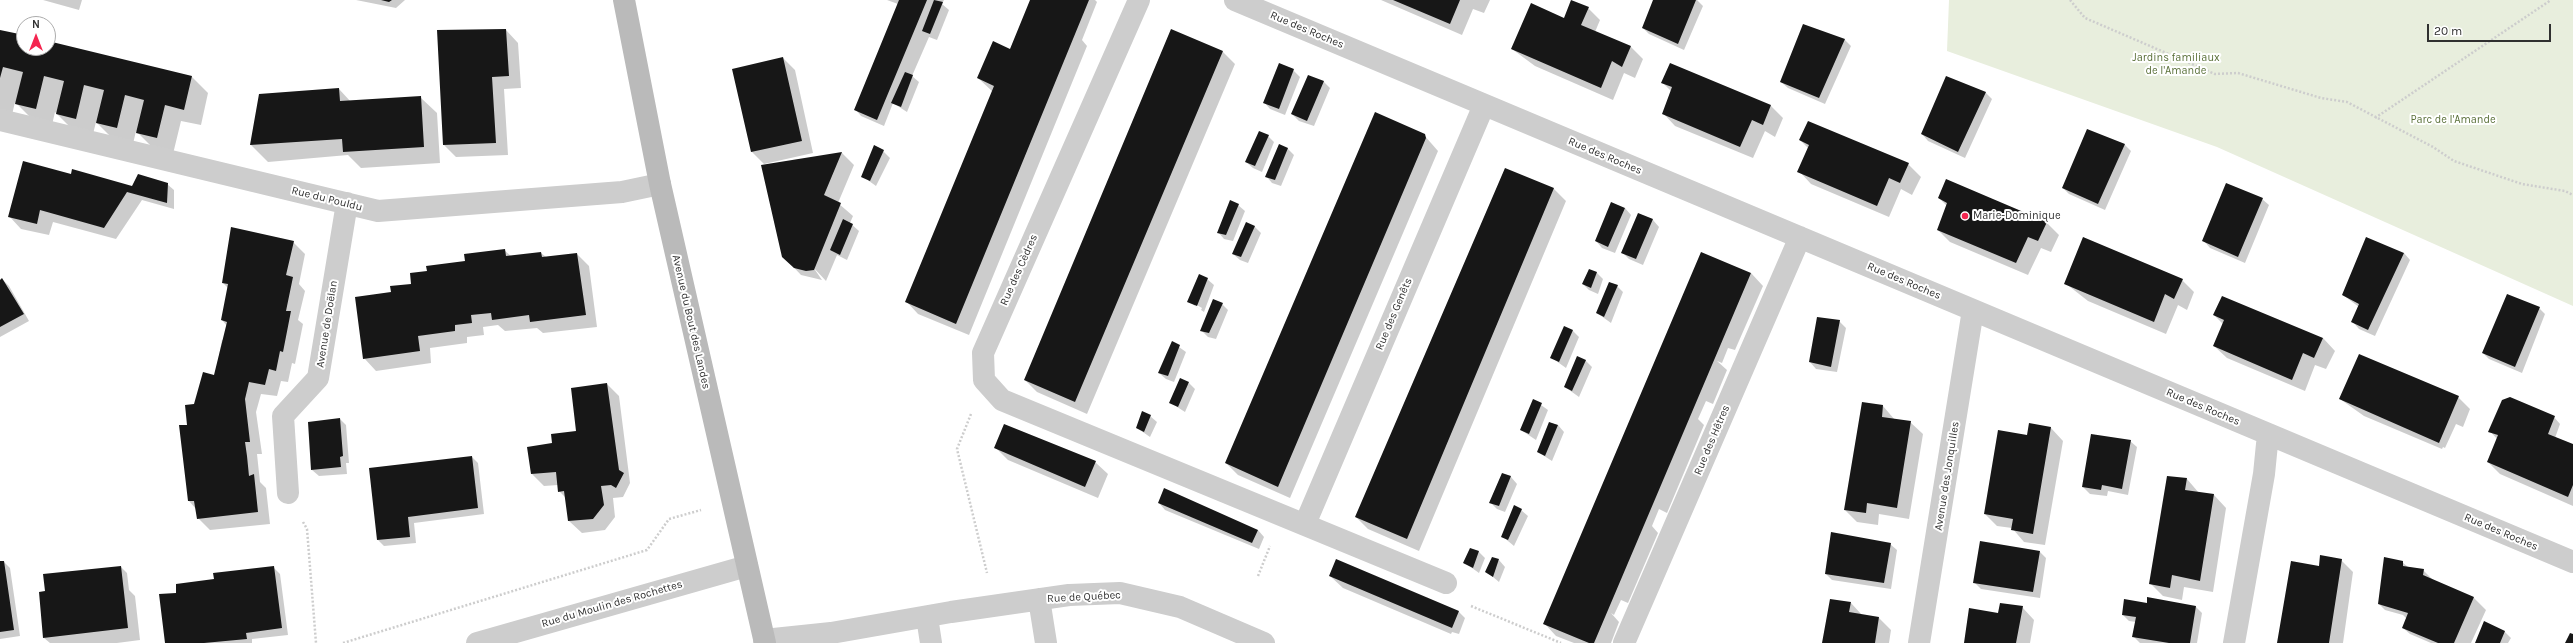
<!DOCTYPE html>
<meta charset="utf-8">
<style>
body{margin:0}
#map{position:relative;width:2573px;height:643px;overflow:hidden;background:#fff;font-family:Karla,sans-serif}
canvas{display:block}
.north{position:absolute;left:16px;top:16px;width:40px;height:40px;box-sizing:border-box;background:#fff;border:1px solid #acacac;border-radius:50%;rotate:0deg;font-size:11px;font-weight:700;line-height:16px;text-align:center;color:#303030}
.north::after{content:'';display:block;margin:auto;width:14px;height:18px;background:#f4254f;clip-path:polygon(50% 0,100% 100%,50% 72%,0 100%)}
.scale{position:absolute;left:2427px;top:24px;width:124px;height:18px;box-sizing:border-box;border:2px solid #303030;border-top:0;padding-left:5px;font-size:12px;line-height:14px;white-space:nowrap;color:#303030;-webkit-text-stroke:3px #fff;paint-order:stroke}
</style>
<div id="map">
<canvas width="2573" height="643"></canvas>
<div class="north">N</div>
<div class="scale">20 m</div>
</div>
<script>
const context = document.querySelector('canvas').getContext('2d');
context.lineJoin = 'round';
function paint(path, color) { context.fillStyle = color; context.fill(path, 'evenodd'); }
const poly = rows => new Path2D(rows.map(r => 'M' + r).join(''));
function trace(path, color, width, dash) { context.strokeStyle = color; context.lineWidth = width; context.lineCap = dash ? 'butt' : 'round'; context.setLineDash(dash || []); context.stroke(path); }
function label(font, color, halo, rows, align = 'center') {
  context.font = font + ' Karla,sans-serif'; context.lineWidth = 4; context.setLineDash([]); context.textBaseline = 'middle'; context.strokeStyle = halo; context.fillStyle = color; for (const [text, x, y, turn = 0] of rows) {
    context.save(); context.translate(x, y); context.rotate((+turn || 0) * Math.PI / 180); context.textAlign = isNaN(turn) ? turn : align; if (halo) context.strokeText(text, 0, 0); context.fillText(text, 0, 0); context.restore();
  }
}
paint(poly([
 [1949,0,2573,0,2573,306,2217,147,1947,51]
]), '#e8eedd');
paint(poly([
 [43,0,82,0,79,10],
 [356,0,405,0,396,8],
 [887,0,944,0,942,4,949,10,937,40,929,37,912,76,919,82,907,112,893,103,884,126,861,116,855,109,898,4],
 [1031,0,1095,0,1097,2,1082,40,1087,46,969,335,918,314,906,301,993,92,978,78,1010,50],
 [1381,0,1490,0,1484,13,1473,9,1462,35],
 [1654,0,1697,0,1703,6,1684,50,1649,34,1643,28],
 [1588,8,1600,20,1595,32,1631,47,1643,59,1635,78,1624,73,1613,100,1535,66,1512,49],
 [1804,25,1845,40,1851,46,1825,104,1788,88,1781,82],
 [506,30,518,43,521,88,504,89,508,155,456,157,444,145,438,31],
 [1171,30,1223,52,1235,64,1087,414,1037,392,1025,380],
 [0,31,24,36,24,48,48,48,48,42,192,77,208,93,201,125,181,121,173,154,154,149,136,131,133,144,114,140,96,122,93,134,73,130,55,112,52,125,33,120,15,102,12,115,0,112],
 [783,58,795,70,813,153,764,164,752,152,734,70],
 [1671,64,1771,106,1783,118,1775,137,1765,131,1753,158,1675,126,1663,113,1672,92,1662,82],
 [1293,70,1300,77,1285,115,1270,109,1264,102],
 [1309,76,1324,82,1330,88,1314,126,1299,121,1292,114],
 [339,89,351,102,420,97,437,113,440,163,361,168,348,155,268,162,251,145,260,95],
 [1985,92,1992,99,1965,158,1928,141,1922,134],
 [2088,130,2125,145,2131,151,2105,210,2069,194,2063,188],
 [1424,135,1438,151,1290,498,1238,475,1226,463],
 [1268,136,1274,142,1262,172,1253,168,1246,162],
 [1800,140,1908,164,1921,177,1912,195,1901,189,1889,217,1811,184,1799,171,1808,148],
 [1287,148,1294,155,1281,186,1272,183,1266,176],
 [883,151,890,158,876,186,862,176],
 [842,153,854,165,838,203,853,216,850,223,859,231,847,260,837,255,826,281,813,267,822,280,801,275,783,256,762,166],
 [1505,169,1554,189,1566,201,1419,551,1368,529,1356,517],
 [71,175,132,187,167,184,174,190,174,209,142,200,116,239,53,222,49,235,21,229,9,216],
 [1947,180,2047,223,2059,235,2051,252,2041,248,2028,275,1950,242,1938,230,1947,206,1939,198],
 [2262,199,2269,205,2245,263,2210,248,2204,241],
 [1238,205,1245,211,1233,241,1224,239,1218,232],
 [1625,208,1631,215,1615,253,1602,248,1596,241],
 [1639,214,1653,220,1659,227,1643,265,1629,259,1623,253],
 [1254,226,1261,233,1248,263,1240,260,1233,254],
 [293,242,305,254,299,284,305,291,298,320,303,324,295,364,292,363,288,382,281,381,277,396,261,394,256,412,262,454,257,454,260,482,266,488,270,524,210,530,198,518,196,509,189,501,188,426,195,405,215,376,222,340,224,340,227,326,222,320,228,288,223,283],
 [504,250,511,256,541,253,546,257,577,254,589,266,597,327,543,333,537,328,505,331,498,325,483,327,484,335,467,337,467,343,430,348,431,363,376,371,364,358,412,285,428,272],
 [2404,253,2410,260,2375,336,2359,329,2353,322,2359,307,2343,295],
 [1589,270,1597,273,1603,279,1598,294,1589,290,1583,284],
 [1751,273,1763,286,1735,350,1728,348,1722,363,1717,361,1727,370,1713,404,1706,401,1698,419,1704,425,1667,513,1659,509,1652,526,1658,533,1628,603,1621,600,1614,615,1611,613,1619,622,1611,643,1574,643,1556,636,1544,623],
 [2,279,9,286,29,321,0,337,0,281],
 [1207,279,1214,285,1204,312,1188,301],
 [1195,304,1202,308,1201,310,1195,306],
 [2182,280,2194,292,2187,310,2178,305,2166,334,2088,301,2065,283],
 [1617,286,1623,292,1611,323,1597,313],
 [1222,304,1228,310,1216,339,1208,337,1201,330],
 [2539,308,2545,314,2522,373,2489,359,2483,353],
 [2214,315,2323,338,2335,351,2326,369,2315,365,2305,391,2227,358,2214,346,2223,324],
 [1839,321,1846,328,1837,372,1816,369,1810,362],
 [1564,328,1573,331,1579,337,1566,368,1552,358],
 [1172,342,1186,352,1174,382,1166,379,1159,373],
 [1585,360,1592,367,1579,397,1565,387],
 [1189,383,1195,389,1185,412,1171,403],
 [607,384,619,396,630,483,623,497,613,498,615,517,605,530,582,533,569,521,566,498,559,491,558,485,544,486,532,474,553,444,577,432],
 [2458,397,2470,409,2463,427,2456,424,2445,448,2443,447,2442,449,2364,416,2340,399],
 [1534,400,1548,410,1536,440,1521,430],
 [1863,404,1883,406,1895,420,1910,422,1923,434,1909,519,1879,514,1878,525,1857,522,1845,510],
 [1150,416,1157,422,1150,437,1137,428],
 [2554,417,2560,424,2555,438,2573,445,2573,506,2500,474,2488,462,2497,439,2490,431],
 [340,419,346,425,349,463,346,463,347,474,319,476,312,470],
 [1550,423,1558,425,1564,432,1552,461,1538,452],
 [2030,424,2051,428,2063,441,2045,545,2024,542,2012,528,1997,526,1985,514,2028,436],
 [2130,441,2137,447,2128,495,2108,491,2107,496,2090,494,2083,487],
 [996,448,1095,462,1108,474,1098,498,1008,460],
 [472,457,478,463,484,514,414,523,416,543,384,546,378,540],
 [1502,474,1511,477,1517,484,1505,512,1497,509,1490,502],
 [2168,477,2187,479,2199,493,2214,495,2226,508,2213,592,2184,587,2182,600,2163,596,2150,583],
 [1159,503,1258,530,1264,537,1259,549,1165,510],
 [1521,510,1528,516,1514,546,1502,536],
 [1890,544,1897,550,1891,589,1832,580,1826,574],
 [1471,549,1479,552,1485,558,1479,573,1465,563],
 [2040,552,2046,558,2040,598,1981,589,1974,582],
 [1499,560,1505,567,1499,582,1487,572],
 [2341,560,2353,572,2343,643,2278,643,2320,567],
 [0,562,4,562,10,568,20,636,0,639],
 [2402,562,2408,567,2423,570,2434,581,2474,598,2486,610,2471,643,2431,643,2410,634,2403,628,2407,619,2403,615,2385,610,2379,604],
 [121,567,127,573,129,590,135,596,140,640,117,643,50,643,44,638],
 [273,567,280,574,288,635,252,639,252,643,166,643,177,593,215,580],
 [1330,576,1459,612,1465,618,1459,634,1452,632,1451,634,1343,588],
 [1851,603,1862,615,1879,618,1891,630,1889,643,1823,643],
 [2148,604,2196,607,2202,613,2197,643,2140,643,2133,636,2136,622,2129,621,2123,615],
 [2022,607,2034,620,2030,643,1964,643,1999,614],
 [2504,631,2511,638,2508,643,2476,643]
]), '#0003');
paint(poly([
 [381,0,392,0,389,2],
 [899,0,927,0,877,120,854,110],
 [934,0,943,2,930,34,922,31],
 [1030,0,1089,0,956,324,905,302,994,86,977,78,993,41,1010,49],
 [1393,0,1460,0,1450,24],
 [1571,0,1589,7,1581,25,1631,46,1622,67,1612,61,1601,88,1511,49,1531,3,1564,18],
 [1653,0,1696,0,1678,44,1642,28],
 [1803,24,1845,39,1819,98,1780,82],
 [506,29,509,76,492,77,496,143,443,145,437,30],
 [1171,29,1223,51,1075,402,1024,380],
 [0,30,24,35,24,48,48,48,48,41,192,76,184,110,165,105,157,138,136,133,144,100,125,95,117,128,96,123,104,90,84,85,76,119,56,114,64,81,44,76,36,109,15,104,23,72,3,67,0,78],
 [783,57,802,141,751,152,732,69],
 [1279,63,1294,69,1279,109,1263,103],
 [1670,63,1771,105,1763,125,1752,120,1740,147,1662,114,1672,87,1661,83],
 [905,72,913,75,901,107,891,103],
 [1308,75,1324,81,1307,121,1291,114],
 [1946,76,1986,92,1958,152,1921,134],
 [339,88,340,101,421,96,424,147,343,152,342,139,250,145,259,94],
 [1375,112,1425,134,1426,138,1278,487,1225,463],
 [1808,121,1909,163,1900,183,1889,178,1877,206,1797,172,1809,145,1799,140],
 [2087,129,2125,144,2098,204,2062,188],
 [1259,131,1269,135,1255,166,1245,162],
 [1279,144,1288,148,1275,180,1265,177],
 [874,145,884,150,870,181,861,177],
 [842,152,824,195,841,203,814,270,806,271,794,268,782,257,761,165],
 [23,161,71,174,72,169,132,186,138,174,168,183,167,203,127,192,104,228,40,210,37,224,8,217],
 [1505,168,1554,188,1407,539,1355,517],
 [1946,179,2047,222,2038,241,2028,237,2016,263,1937,230,1947,203,1938,198],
 [2226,183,2263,198,2238,257,2202,241],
 [1230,200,1239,204,1226,235,1217,233],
 [1611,202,1625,208,1608,247,1595,241],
 [1638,213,1653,219,1636,259,1621,253],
 [843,219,853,224,840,255,830,250],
 [1246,222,1255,226,1241,257,1232,254],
 [231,227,294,241,286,275,293,277,286,311,291,311,283,352,280,351,276,371,269,369,265,385,249,382,245,399,250,442,245,442,247,456,249,476,254,474,258,512,197,519,194,501,188,501,179,425,187,425,185,405,194,404,203,372,214,375,227,322,221,320,228,284,222,283],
 [2083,237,2183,279,2174,299,2165,294,2154,322,2064,284],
 [2366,237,2404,253,2368,330,2351,322,2359,304,2342,295],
 [505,249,506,256,541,252,542,257,577,253,586,315,530,322,529,315,492,320,491,313,471,315,472,323,455,325,455,331,418,336,420,351,363,359,355,297,391,292,390,286,411,284,410,273,427,271,426,266,465,261,464,254],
 [1701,252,1751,273,1594,643,1589,643,1543,624],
 [1589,269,1597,272,1591,288,1582,284],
 [1199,274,1208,278,1197,306,1187,302],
 [2,278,24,314,0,327,0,280],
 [1609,282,1618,285,1604,317,1596,313],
 [2507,294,2540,307,2515,367,2482,353],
 [2222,296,2323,338,2314,358,2303,353,2292,380,2213,346,2224,320,2213,315],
 [1213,299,1223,303,1209,333,1200,331],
 [1817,317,1840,320,1831,367,1809,362],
 [1564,326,1573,330,1559,362,1550,358],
 [1172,341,1180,345,1168,376,1158,373],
 [2359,354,2459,396,2439,443,2339,399],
 [1577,356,1586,360,1572,391,1564,387],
 [1180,378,1189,382,1178,407,1169,403],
 [607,383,619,470,624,473,616,488,611,485,601,486,604,505,593,519,568,521,564,491,558,492,556,472,531,474,527,447,552,443,551,434,576,431,571,388],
 [2510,397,2555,416,2548,434,2573,444,2573,485,2568,497,2487,462,2498,435,2488,432,2502,400],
 [1533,399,1542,403,1529,434,1520,430],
 [1862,402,1883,405,1882,417,1911,421,1897,508,1867,503,1866,513,1844,510],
 [1142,411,1151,415,1144,432,1136,428],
 [340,418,343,456,340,457,341,467,311,470,308,422],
 [1549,422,1558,425,1545,456,1537,452],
 [2029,423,2051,427,2033,534,2011,530,2013,519,1984,514,1998,430,2027,435],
 [1004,424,1096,461,1085,487,994,448],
 [2091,434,2131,440,2122,489,2102,485,2101,490,2082,487],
 [472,456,478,508,408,517,410,537,377,540,369,468],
 [1502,473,1511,476,1499,506,1489,503],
 [2167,476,2187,478,2185,490,2214,494,2200,581,2172,575,2170,588,2149,584],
 [1164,488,1258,530,1252,543,1158,503],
 [1514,505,1522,509,1508,540,1501,537],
 [1831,532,1891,543,1884,583,1825,574],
 [1980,541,2040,551,2033,592,1973,583],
 [1470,548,1479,551,1473,568,1463,563],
 [2320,555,2342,559,2329,643,2277,643,2291,561,2319,566],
 [1492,557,1499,559,1493,577,1485,572],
 [2384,557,2403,561,2403,566,2424,569,2423,575,2474,597,2454,643,2438,643,2402,628,2408,613,2378,604],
 [1336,559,1459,611,1452,628,1329,576],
 [0,561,4,561,14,630,0,632],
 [121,566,128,628,43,638,39,592,45,591,43,574],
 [274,566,282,628,246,633,247,639,204,643,165,643,159,594,176,593,176,584,214,579,213,573],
 [2147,597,2196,606,2190,643,2169,643,2132,637,2136,617,2122,615,2124,599,2147,603],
 [1830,599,1851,602,1849,612,1879,617,1875,643,1822,643],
 [2000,603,2023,606,2016,643,1964,643,1969,608,1998,613],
 [2484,621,2505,631,2500,643,2475,643],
 [2570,633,2573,634,2573,643,2565,643]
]), '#171717');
trace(poly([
 [2070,0,2085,18,2215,74,2238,73,2321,98,2347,102,2433,147,2454,161,2522,184,2565,191,2573,195],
 [2375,118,2551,0],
 [971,414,957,449,987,573],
 [303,522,307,529,316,643],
 [1258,576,1270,546],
 [1471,606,1561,643],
 [343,643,647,550,669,519,701,510]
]), '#cdcdcd', 2.5, [2, 2]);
trace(poly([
 [1139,0,983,353,984,380,1002,400,1446,583],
 [1235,0,2573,562],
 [0,120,378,211,622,192,660,184],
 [288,493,283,416,318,378,347,203],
 [1305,524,1484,105],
 [1039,599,1046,643],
 [927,617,931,643],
 [764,640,831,633,951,612,1069,595,1120,593,1180,607,1264,643],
 [477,643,747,566],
 [1624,643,1800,237],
 [1919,643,1973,310],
 [2234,643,2264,474,2268,434]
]), '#cdcdcd', 22);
trace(poly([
 [624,0,660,184,765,643]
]), '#bababa', 22);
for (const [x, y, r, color] of [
 [1965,216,4,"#f4254f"]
]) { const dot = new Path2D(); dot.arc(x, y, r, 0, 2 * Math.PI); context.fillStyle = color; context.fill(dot); trace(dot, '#fff', 1.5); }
label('11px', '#303030', '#fff', [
 ["Rue des Roches",1307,30,23],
 ["Rue des Roches",1605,156,23],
 ["Rue du Pouldu",327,199,14],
 ["Rue des Cèdres",1019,270,-66],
 ["Rue des Roches",1904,281,23],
 ["Rue des Genêts",1394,314,-67],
 ["Avenue du Bout des Landes",691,322,77],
 ["Avenue de Doëlan",327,324,-81],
 ["Rue des Roches",2203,407,23],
 ["Rue des Hêtres",1712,440,-67],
 ["Avenue des Jonquilles",1947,476,-81],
 ["Rue des Roches",2501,532,23],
 ["Rue de Québec",1084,597,-3],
 ["Rue du Moulin des Rochettes",612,604,-16]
]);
label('11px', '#5a7039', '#fff', [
 ["Jardins familiaux",2176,58],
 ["de l'Amande",2176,71],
 ["Parc de l'Amande",2453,120]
]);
label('11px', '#303030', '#fff', [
 ["Marie-Dominique",1973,216]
], 'left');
</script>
